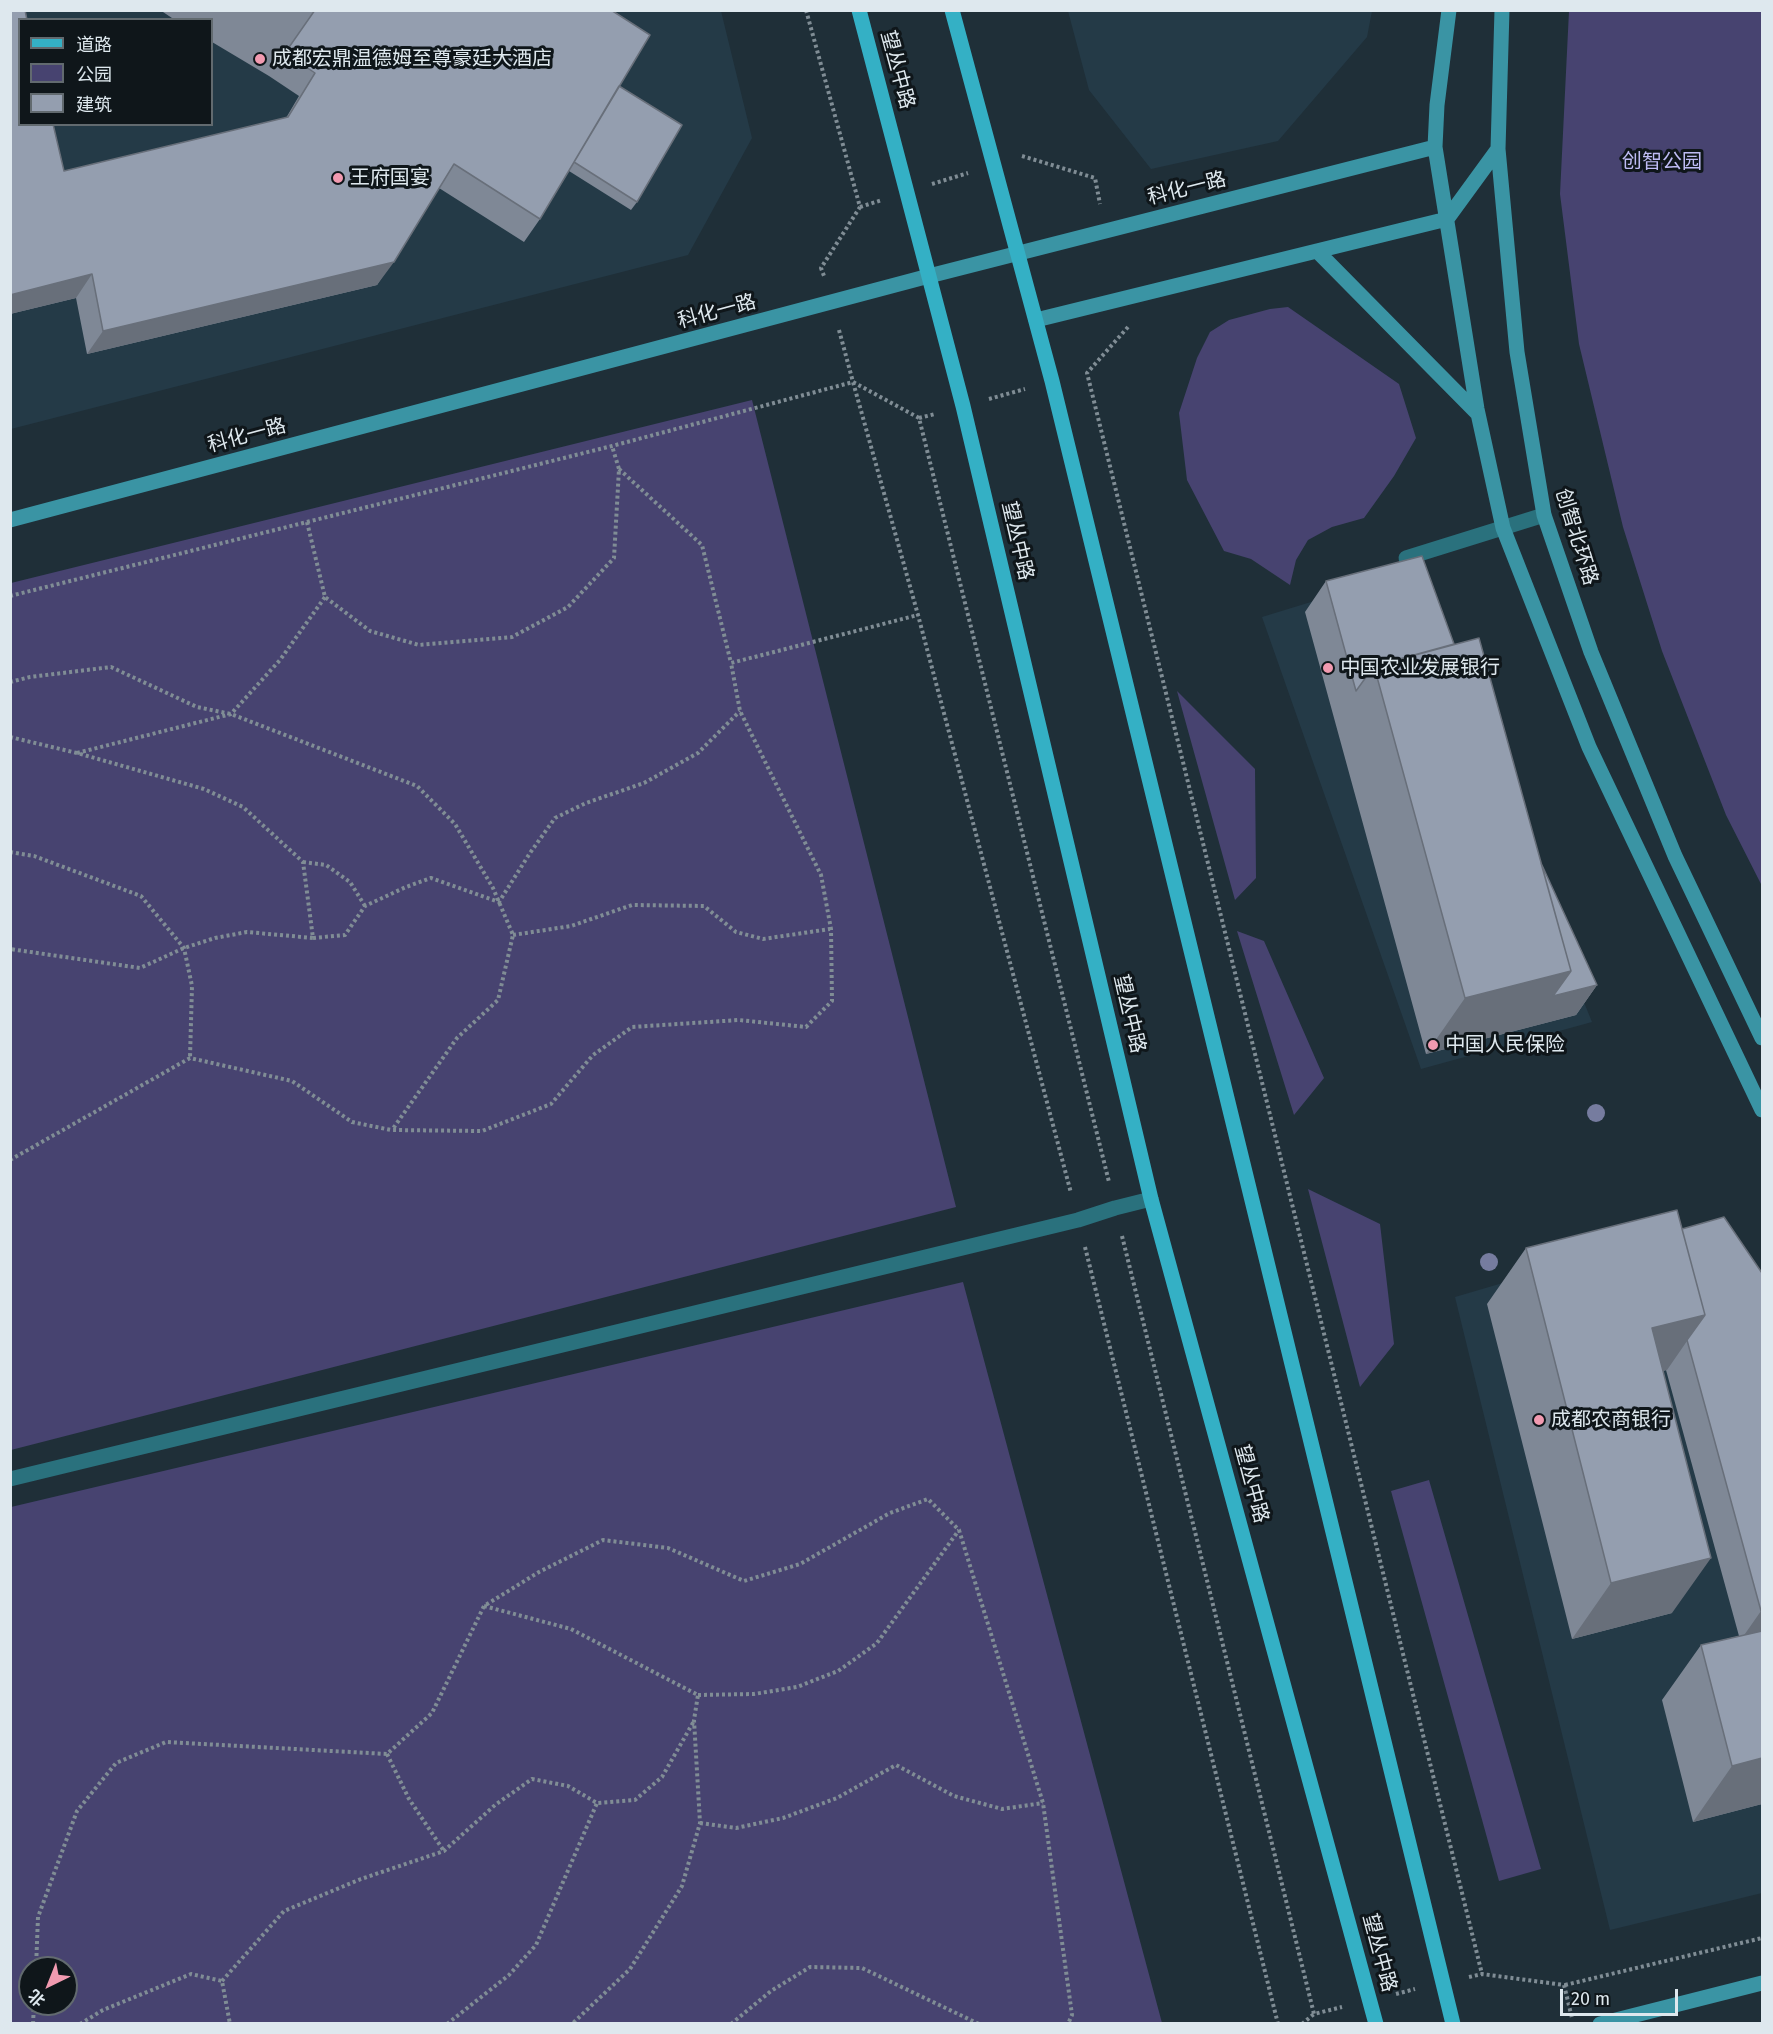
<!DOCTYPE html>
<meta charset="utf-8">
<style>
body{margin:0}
#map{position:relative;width:1773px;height:2034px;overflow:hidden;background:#1f2f38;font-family:"Fira Sans","Noto Sans SC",sans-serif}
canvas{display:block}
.frame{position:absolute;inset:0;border:12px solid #dee8ee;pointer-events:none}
.legend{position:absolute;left:18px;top:18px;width:195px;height:108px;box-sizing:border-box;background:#0f161a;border:2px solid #626a6f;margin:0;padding:8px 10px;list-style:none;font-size:18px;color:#dee8ee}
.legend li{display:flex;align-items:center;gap:12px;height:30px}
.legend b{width:30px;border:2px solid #626a6f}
.north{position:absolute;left:18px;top:1956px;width:60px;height:60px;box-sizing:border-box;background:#0f161a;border:2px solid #626a6f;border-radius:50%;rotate:223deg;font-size:16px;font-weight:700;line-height:24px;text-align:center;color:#dee8ee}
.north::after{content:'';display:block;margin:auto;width:21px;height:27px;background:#f19ab0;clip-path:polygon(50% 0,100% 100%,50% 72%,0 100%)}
.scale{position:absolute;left:1560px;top:1989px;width:118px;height:27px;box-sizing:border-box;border:3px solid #dee8ee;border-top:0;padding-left:8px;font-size:18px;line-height:21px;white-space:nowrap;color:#dee8ee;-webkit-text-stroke:4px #0f161a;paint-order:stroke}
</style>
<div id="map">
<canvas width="1773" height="2034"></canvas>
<div class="frame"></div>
<ul class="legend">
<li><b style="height:8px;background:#34b0c5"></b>道路</li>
<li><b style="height:16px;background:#474370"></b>公园</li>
<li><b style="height:16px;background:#949eaf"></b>建筑</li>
</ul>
<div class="north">北</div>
<div class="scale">20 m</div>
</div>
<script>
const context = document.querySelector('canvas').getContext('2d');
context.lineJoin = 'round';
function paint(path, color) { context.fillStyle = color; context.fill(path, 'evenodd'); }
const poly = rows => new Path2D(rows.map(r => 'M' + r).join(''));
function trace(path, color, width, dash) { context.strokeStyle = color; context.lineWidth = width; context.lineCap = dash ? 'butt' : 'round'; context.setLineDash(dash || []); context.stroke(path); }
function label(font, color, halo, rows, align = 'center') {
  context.font = font + ' "Fira Sans","Noto Sans SC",sans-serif'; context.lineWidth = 6; context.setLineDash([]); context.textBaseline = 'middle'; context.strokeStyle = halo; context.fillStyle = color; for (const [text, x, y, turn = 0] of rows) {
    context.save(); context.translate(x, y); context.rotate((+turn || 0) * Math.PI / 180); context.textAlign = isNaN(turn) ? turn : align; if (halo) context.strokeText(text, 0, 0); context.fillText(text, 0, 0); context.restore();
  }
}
paint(poly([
 [11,11,721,11,752,138,688,255,11,429],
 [20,20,212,20,212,124,20,124],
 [1068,11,1372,11,1367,37,1278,141,1151,169,1089,90],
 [1409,572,1592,1022,1421,1069,1262,617],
 [1714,1221,1762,1282,1762,1893,1610,1930,1455,1297]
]), '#243a47');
paint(poly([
 [1569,11,1762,11,1762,886,1726,815,1662,651,1623,527,1579,344,1560,194],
 [1288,307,1399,384,1416,438,1394,476,1364,518,1332,527,1308,540,1296,560,1290,585,1251,559,1224,551,1187,480,1179,413,1197,358,1210,332,1229,320,1270,309],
 [752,400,956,1207,11,1450,11,583],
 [1177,691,1255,769,1256,878,1235,900],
 [1237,931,1264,941,1324,1078,1294,1115],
 [1308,1189,1380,1224,1394,1344,1360,1387],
 [963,1282,1162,2023,11,2023,11,1507],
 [30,1968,66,1968,66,2004,30,2004],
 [1429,1480,1541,1869,1499,1881,1391,1491]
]), '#474370');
trace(poly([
 [806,10,860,207,821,268,824,276],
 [1022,156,1095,178,1100,204],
 [932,184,968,173],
 [860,207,882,200],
 [1128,327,1087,373,1482,1974],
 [839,330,853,382,919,418,1109,1182],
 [989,399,1025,389],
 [919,418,935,414],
 [619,469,702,545,731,663],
 [307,522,325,597,370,631,419,645,512,637,568,607,614,558,619,469,612,446],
 [10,596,612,446,853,382,918,615,1071,1193],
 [10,682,30,677,111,667,197,707,231,714,417,786,455,824,493,888,513,935,498,1000,457,1038,392,1130],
 [10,737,77,753,204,789,243,807,303,862,313,938,247,932,215,938,184,948,140,968,10,949],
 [77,753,231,714,280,660,325,597],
 [10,852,34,856,141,896,184,948,192,986,190,1058],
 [303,862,326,865,350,882,365,906],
 [513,935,571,926,632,905,704,906,736,932,763,939,830,929],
 [313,938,345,935,365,906,406,887,431,878,499,902,530,853,555,818,586,803,644,783,698,753,740,711],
 [10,1160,190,1058,292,1081,352,1122,391,1130,482,1131,551,1104,593,1055,632,1027,739,1020,806,1027,832,1001,831,929,821,875,740,711,731,663,918,615],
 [1122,1236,1314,2014,1342,2007],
 [1085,1247,1278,2024],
 [484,1606,571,1629,698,1695,694,1720,700,1823,682,1886,630,1969,572,2024],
 [698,1695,754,1694,797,1687,838,1671,877,1643,959,1530],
 [387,1754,409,1799,444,1851],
 [700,1823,736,1828,783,1818,837,1798,896,1765,954,1796,1002,1809,1043,1803],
 [36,1968,38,1917,77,1811,116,1763,166,1742,387,1754,432,1713,484,1606,539,1572,603,1540,668,1548,744,1581,800,1564,890,1513,928,1499,959,1530,1043,1803,1072,2015,1068,2024],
 [1469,1977,1482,1974,1564,1985,1572,2018],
 [222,1981,284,1911,361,1879,444,1851,495,1805,532,1779,568,1786,597,1803,635,1800,662,1777,694,1721],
 [1565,1985,1762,1938],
 [1396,1994,1415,1989],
 [33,2024,34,2004],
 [80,2024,103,2010,191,1974,222,1981,230,2024],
 [447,2024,509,1975,536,1945,597,1803],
 [731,2024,771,1991,810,1967,862,1968,979,2024],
 [1302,2024,1314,2014]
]), '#808d95', 4, [3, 3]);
trace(poly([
 [1406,558,1544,515],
 [10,1479,1078,1220,1115,1208,1151,1199]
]), '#2a717d', 15);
trace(poly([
 [1449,10,1437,105,1435,147,1477,409,1503,528,1589,747,1762,1110],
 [1502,10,1498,149,1517,352,1544,515,1591,652,1675,856,1762,1038],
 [1317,251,1478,414],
 [1036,320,1447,219,1498,149],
 [10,520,929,276,1435,147],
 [1600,2024,1762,1983]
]), '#3a94a4', 15);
trace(poly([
 [859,10,963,406,1151,1199,1376,2024],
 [952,10,1052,381,1453,2024]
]), '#34b0c5', 15);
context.fillStyle = '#767c9f';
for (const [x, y] of [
 [1596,1113],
 [1489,1262]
]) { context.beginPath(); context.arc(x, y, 9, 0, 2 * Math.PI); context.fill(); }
paint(poly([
 [10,10,64,171,286,118,299,96,269,76,212,42,212,20,175,20,160,10,611,10,619,86,637,202,631,210,569,171,540,219,524,242,439,188,377,285,87,354,76,298,10,314],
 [1326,581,1454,644,1541,863,1597,985,1576,1015,1426,1054,1305,612],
 [1682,1229,1762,1273,1762,1804,1693,1822,1662,1700,1701,1645,1739,1636,1666,1370,1663,1371,1672,1613,1572,1639,1487,1304,1526,1248]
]), '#7f8896');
paint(poly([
 [394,262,377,285,87,354,103,331],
 [92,274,76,298,10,314,10,295],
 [1571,971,1597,985,1576,1015,1426,1054,1465,998],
 [1705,1315,1667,1370,1613,1383,1652,1328],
 [1711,1558,1672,1613,1572,1639,1611,1583],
 [1762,1610,1762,1635,1740,1641,1761,1611],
 [1762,1758,1762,1804,1693,1822,1732,1766]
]), '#686f7a');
const building = poly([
 [10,10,25,10,27,20,20,20,20,124,53,124,64,171,288,117,315,73,285,53,315,10,611,10,650,35,540,219,454,164,394,262,103,331,92,274,10,295,10,10],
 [619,86,682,125,637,202,574,162,619,86],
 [1422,556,1454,644,1374,666,1356,691,1326,581,1422,556],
 [1479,638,1571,971,1465,998,1374,666,1479,638],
 [1541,863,1597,985,1553,996,1571,971,1541,863],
 [1677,1210,1705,1315,1652,1328,1711,1558,1611,1583,1526,1248,1677,1210],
 [1724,1217,1762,1273,1762,1610,1761,1611,1687,1340,1705,1315,1682,1229,1724,1217],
 [1762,1631,1762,1758,1732,1766,1701,1645,1762,1631]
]);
paint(building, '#949eaf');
trace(building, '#686f7a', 1.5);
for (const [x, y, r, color] of [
 [260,59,6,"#f19ab0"],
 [338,178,6,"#f19ab0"],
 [1328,668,6,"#f19ab0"],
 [1433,1045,6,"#f19ab0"],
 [1539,1420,6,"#f19ab0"]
]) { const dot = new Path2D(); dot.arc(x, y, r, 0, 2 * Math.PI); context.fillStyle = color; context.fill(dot); trace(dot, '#0f161a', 2); }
label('20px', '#dee8ee', '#0f161a', [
 ["成都宏鼎温德姆至尊豪廷大酒店",272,59],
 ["王府国宴",350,178],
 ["中国农业发展银行",1340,668],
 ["中国人民保险",1445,1045],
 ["成都农商银行",1551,1420]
], 'left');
label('20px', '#dee8ee', '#0f161a', [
 ["望丛中路",897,70,75],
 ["科化一路",1187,189,-14],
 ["科化一路",717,312,-15],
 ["科化一路",247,436,-15],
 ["创智北环路",1576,537,73],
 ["望丛中路",1017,541,77],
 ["望丛中路",1129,1014,77],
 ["望丛中路",1251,1484,75],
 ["望丛中路",1379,1953,75]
]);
label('20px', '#bebbf3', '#0f161a', [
 ["创智公园",1662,162]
]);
</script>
